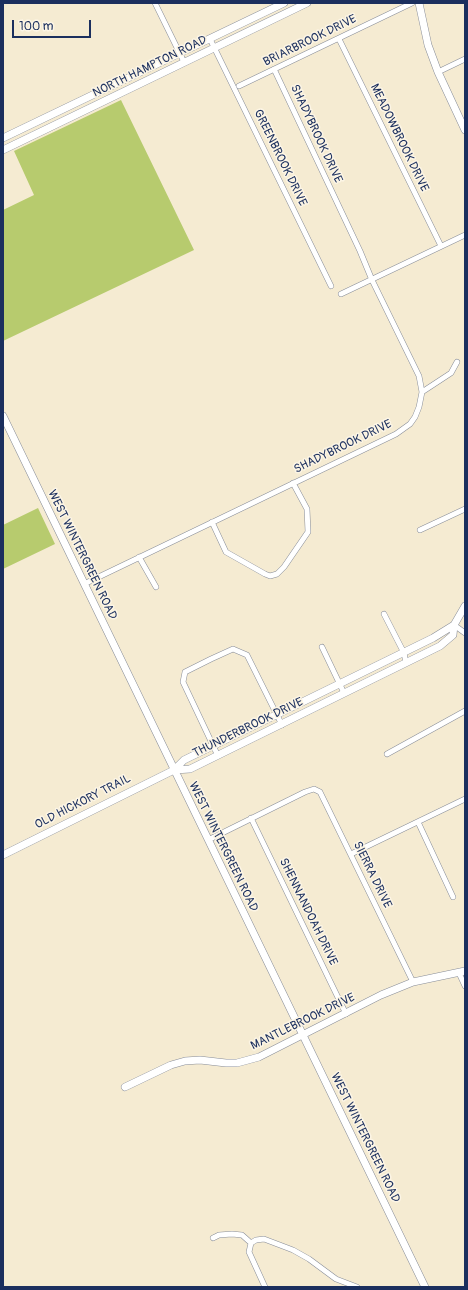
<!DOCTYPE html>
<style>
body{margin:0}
#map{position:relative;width:468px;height:1290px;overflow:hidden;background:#f5ebd2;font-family:Pangolin,sans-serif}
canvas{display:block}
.frame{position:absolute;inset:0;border:4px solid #1b2f5e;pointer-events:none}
.scale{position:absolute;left:12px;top:20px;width:79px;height:18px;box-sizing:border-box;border:2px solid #1b2f5e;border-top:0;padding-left:5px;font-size:12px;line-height:14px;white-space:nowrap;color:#1b2f5e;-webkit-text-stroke:3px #fcf5e5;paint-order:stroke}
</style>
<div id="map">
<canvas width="468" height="1290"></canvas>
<div class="frame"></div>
<div class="scale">100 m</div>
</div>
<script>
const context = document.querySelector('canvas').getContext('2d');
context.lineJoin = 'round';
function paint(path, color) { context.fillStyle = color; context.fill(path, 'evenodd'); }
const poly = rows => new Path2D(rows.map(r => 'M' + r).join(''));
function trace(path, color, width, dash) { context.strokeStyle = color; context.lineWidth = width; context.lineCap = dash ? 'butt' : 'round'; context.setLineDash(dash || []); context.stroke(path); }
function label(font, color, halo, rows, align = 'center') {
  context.font = font + ' Pangolin,sans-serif'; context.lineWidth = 3; context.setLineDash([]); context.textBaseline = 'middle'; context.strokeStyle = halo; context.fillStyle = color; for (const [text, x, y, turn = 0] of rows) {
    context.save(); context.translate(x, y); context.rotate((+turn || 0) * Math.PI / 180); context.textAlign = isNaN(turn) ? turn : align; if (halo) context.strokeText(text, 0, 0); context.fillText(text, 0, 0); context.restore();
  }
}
paint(poly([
 [121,100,194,250,3,341,3,210,34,195,14,151],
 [38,508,55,544,3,569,3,525]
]), '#b7cb6e');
const street = poly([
 [155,3,184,62],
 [210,39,331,286],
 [339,39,441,246],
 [438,72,465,59],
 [239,86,412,3],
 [341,294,465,235],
 [422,392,451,373,457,362],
 [212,522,226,552,265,574,270,576,277,574,284,567,308,532,307,509,293,483],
 [420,530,465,509],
 [139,557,156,587],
 [84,584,396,434,410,424,415,417,419,407,422,392,419,376,372,280,360,251,274,69],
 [384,614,404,653,406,663],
 [454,625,465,633],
 [322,647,344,693],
 [387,754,465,711],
 [218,756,183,682,185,672,211,659,233,649,247,655,282,725],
 [251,818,346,1014],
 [418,822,453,897],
 [208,840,305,792,314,789,320,792,413,982],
 [351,854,465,799],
 [459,973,465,986],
 [213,1238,219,1235,232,1234,242,1235,251,1243],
 [265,1287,249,1252,251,1243,256,1240,264,1239,293,1250,309,1259,336,1279,357,1287]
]);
const secondary = poly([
 [419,3,428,45,438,72,465,130],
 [3,138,284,3],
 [3,150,307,3],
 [3,416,425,1287],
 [174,770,190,769,440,646,453,635,454,625,465,606],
 [3,855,174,770,184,760,433,638,454,625],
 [125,1087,171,1065,185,1061,200,1060,226,1063,237,1063,259,1057,381,995,413,982,465,971]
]);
trace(street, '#888d98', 6);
trace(secondary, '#888d98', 8);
trace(street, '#fff', 5);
trace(secondary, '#fff', 7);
label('12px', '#1b2f5e', '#fcf5e5', [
 ["BRIARBROOK DRIVE",310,41,-26],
 ["NORTH HAMPTON ROAD",150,67,-26],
 ["SHADYBROOK DRIVE",316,134,65],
 ["MEADOWBROOK DRIVE",399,138,64],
 ["GREENBROOK DRIVE",280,158,64],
 ["SHADYBROOK DRIVE",343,447,-26],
 ["WEST WINTERGREEN ROAD",82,555,64],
 ["THUNDERBROOK DRIVE",248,728,-26],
 ["OLD HICKORY TRAIL",83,802,-27],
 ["WEST WINTERGREEN ROAD",223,847,64],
 ["SIERRA DRIVE",372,875,64],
 ["SHENNANDOAH DRIVE",308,912,64],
 ["MANTLEBROOK DRIVE",303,1022,-26],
 ["WEST WINTERGREEN ROAD",365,1138,64]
]);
</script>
